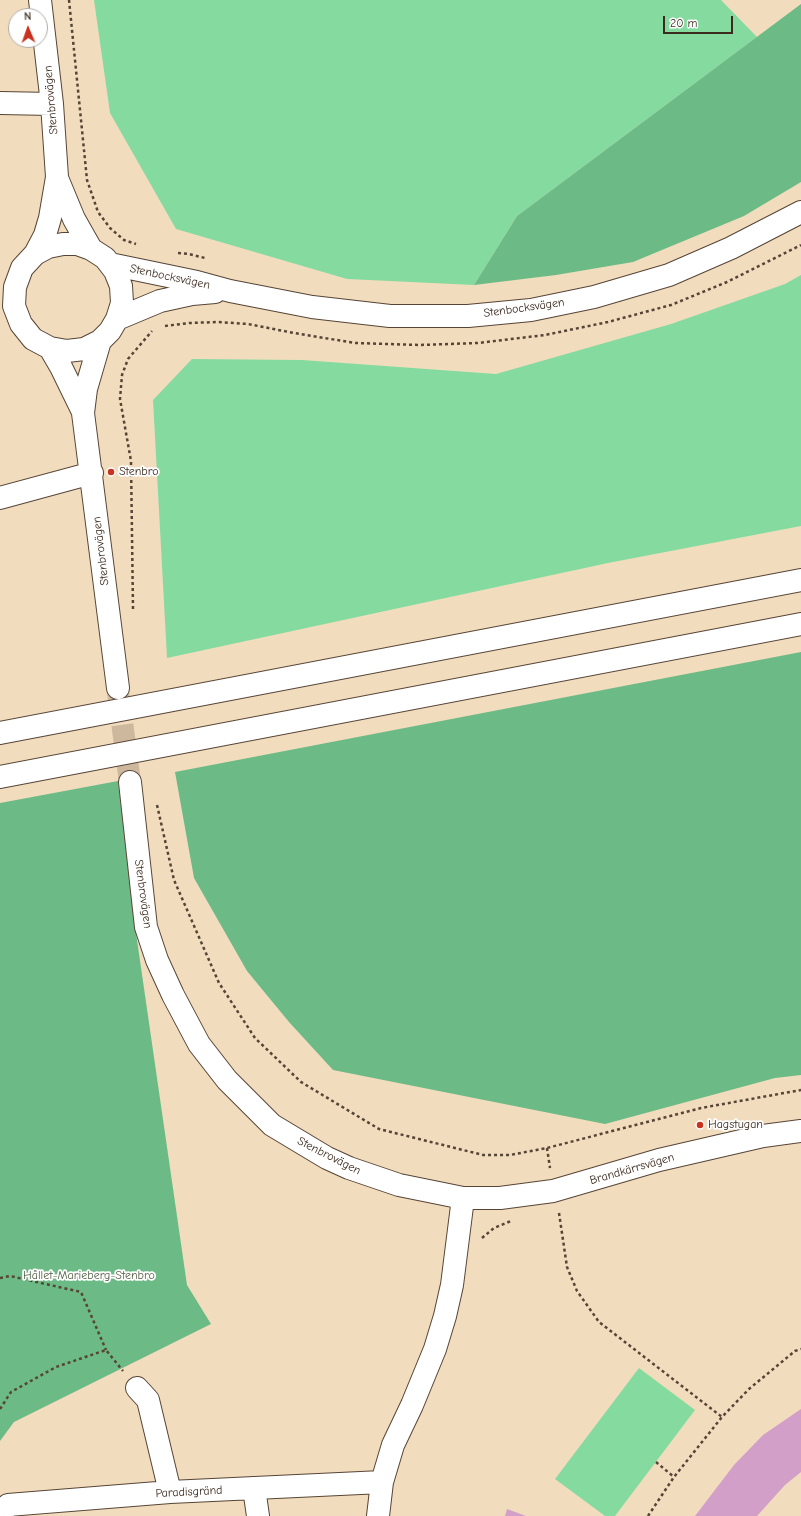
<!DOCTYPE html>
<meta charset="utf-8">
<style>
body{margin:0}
#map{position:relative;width:801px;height:1516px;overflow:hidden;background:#f2dcbe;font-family:"Comic Neue",sans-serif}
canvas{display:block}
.north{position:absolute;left:8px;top:8px;width:40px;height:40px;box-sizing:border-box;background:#fff;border:1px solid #b1aaa5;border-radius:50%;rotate:358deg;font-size:11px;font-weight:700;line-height:16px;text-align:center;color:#3b2a1e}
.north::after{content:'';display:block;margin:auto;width:14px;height:18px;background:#c8321e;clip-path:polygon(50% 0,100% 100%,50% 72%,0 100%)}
.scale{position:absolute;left:663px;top:16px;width:70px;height:18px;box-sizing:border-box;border:2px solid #3b2a1e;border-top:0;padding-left:5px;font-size:12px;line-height:14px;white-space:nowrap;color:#3b2a1e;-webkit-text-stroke:3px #fff;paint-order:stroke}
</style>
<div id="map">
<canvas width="801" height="1516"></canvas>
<div class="north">N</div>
<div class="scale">20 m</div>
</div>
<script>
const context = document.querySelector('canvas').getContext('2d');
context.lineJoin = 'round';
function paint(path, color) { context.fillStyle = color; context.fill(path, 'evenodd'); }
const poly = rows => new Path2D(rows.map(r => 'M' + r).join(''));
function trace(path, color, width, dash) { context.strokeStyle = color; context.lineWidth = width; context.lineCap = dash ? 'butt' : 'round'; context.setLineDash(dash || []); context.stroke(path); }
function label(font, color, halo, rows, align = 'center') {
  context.font = font + ' "Comic Neue",sans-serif'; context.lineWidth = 3.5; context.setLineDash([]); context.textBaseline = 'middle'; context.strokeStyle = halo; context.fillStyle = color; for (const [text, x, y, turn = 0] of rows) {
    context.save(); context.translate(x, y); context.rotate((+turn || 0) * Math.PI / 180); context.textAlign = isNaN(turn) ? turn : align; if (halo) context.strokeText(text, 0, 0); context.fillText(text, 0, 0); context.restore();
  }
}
paint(poly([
 [94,0,721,0,757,37,517,216,474,285,347,279,176,229,110,113],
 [801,275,801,526,608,563,167,658,153,400,192,359,302,360,496,374,671,324,785,284],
 [639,1368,695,1410,615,1516,605,1516,555,1479]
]), '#85db9f');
paint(poly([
 [801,4,801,182,744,216,633,262,556,275,474,285,517,216],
 [801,652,801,1075,775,1078,605,1124,333,1070,289,1022,247,971,194,878,175,772],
 [118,781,137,940,187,1285,211,1324,14,1422,0,1441,0,803]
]), '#6cbb86');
paint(poly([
 [801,1409,801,1472,785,1485,757,1516,695,1516,734,1465,763,1435],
 [507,1509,526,1516,505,1516]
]), '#d29fc8');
trace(poly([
 [118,692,130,782]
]), '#cdb89e', 22, [22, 11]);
const minor = poly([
 [0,103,52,104],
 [57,178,74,219,91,249],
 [35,254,48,247,63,244,77,244,91,249,105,258,115,271,121,286,122,303,117,319,110,331,100,341,84,349,67,351,50,348,33,339,21,324,14,306,15,287,22,268,35,254,45,235,50,218,57,177,52,104,40,0],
 [110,264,197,282,230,291,312,307,390,316,468,316,531,310,594,297,669,275,731,248,801,212],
 [117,319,160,301,192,294,215,292],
 [100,341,86,389,83,413,118,688],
 [50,348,61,367,83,412],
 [0,498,92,473],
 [130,782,146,927,157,960,173,995,199,1044,227,1080,272,1125,327,1158,349,1168,399,1185,463,1198,500,1198,553,1191,659,1160,763,1136,801,1131],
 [137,1388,148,1400,170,1492],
 [254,1488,258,1516],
 [1,1516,8,1505,170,1492,382,1482],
 [378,1516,382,1482,393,1445,412,1405,435,1349,445,1316,452,1285,463,1198]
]);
const highway = poly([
 [0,733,801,580],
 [0,777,801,624]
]);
trace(minor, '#564536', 24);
trace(highway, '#564536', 24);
trace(poly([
 [69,0,87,180,98,212,110,228,124,240,136,244],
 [178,253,189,254,205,258],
 [165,326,189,323,218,322,248,324,294,333,355,343,420,345,478,343,545,335,608,322,671,305,727,282,801,245],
 [133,609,131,461,120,399,122,375,128,359,152,331],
 [157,805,174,880,219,983,255,1038,301,1082,379,1129,483,1155,510,1155,547,1148,701,1108,801,1090],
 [547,1148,550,1168],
 [559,1213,567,1267,577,1291,599,1322,722,1417],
 [482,1238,494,1228,511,1221],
 [0,1278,10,1276,81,1292,106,1350],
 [0,1409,11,1392,56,1367,106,1350,123,1371],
 [656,1462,674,1477],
 [648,1516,674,1477,722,1417,749,1389,795,1351,801,1349]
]), '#564536', 2.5, [3, 3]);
trace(minor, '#fff', 22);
trace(highway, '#fff', 22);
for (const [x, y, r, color] of [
 [111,472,4,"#c8321e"],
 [700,1125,4,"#c8321e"]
]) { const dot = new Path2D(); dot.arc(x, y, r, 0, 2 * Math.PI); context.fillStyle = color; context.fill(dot); trace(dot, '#fff', 1.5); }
label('12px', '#3b2a1e', '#fff', [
 ["Stenbrovägen",51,100,-95],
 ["Stenbocksvägen",170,277,12],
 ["Stenbocksvägen",524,308,-8],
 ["Stenbrovägen",101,551,-97],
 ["Stenbrovägen",143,894,82],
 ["Stenbrovägen",329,1156,27],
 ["Brandkärrsvägen",632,1169,-16],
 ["Paradisgränd",189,1492,-3]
]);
label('12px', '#3b2a1e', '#fff', [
 ["Stenbro",119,472],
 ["Hagstugan",708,1125]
], 'left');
label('12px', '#515f45', '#fff', [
 ["Hållet-Marieberg-Stenbro",89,1276]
]);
</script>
